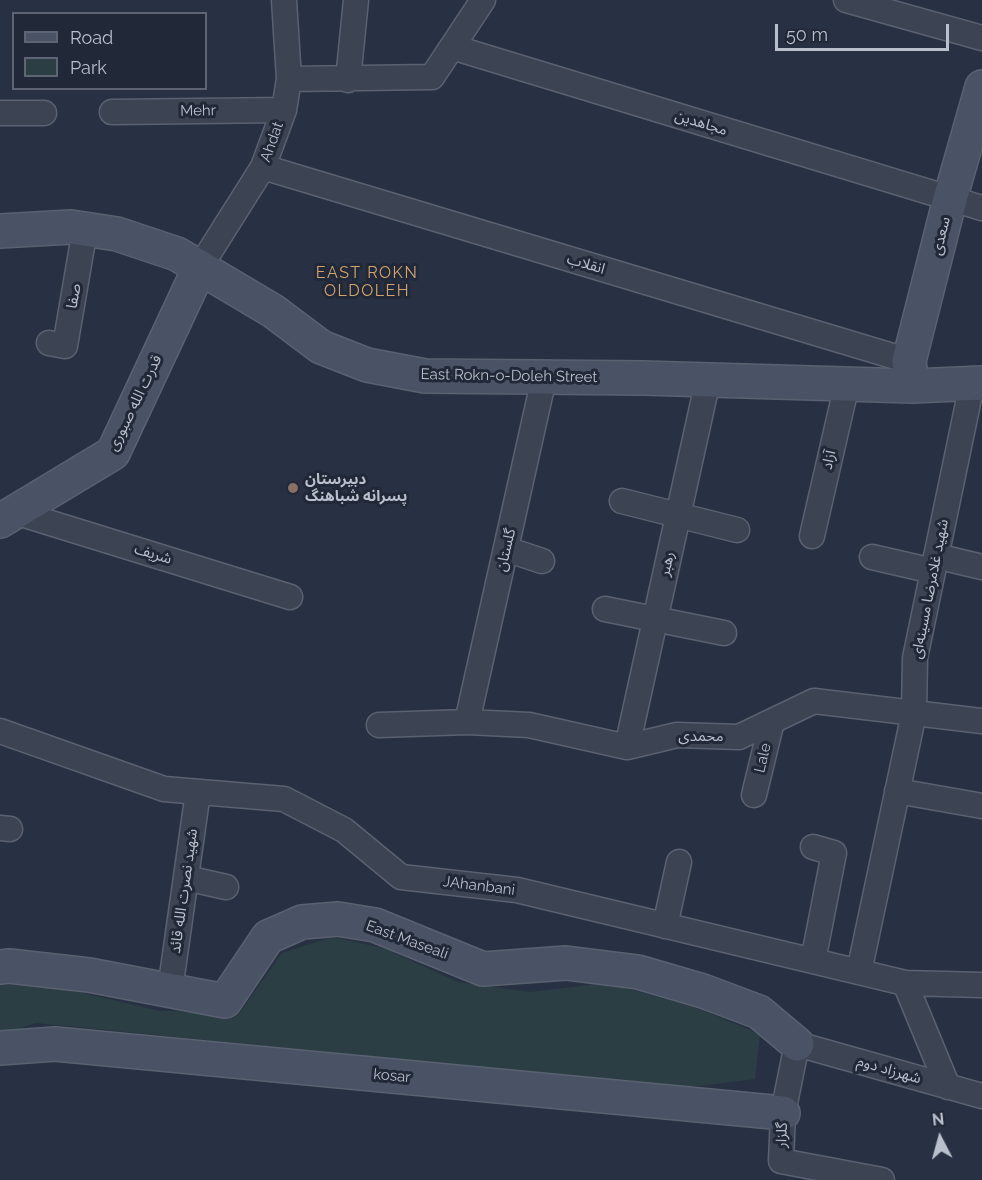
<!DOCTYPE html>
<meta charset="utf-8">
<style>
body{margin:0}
#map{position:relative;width:982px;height:1180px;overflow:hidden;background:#283143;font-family:Raleway,sans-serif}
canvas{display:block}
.legend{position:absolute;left:12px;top:12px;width:195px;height:78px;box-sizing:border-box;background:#212838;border:2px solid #5e6473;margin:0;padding:8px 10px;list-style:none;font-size:18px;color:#b9bfcc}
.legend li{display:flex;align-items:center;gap:12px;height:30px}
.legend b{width:30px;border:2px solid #5e6473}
.north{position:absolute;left:910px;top:1108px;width:60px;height:60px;-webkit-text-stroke:4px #212838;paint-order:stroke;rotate:354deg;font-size:16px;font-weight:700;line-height:24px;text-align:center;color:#b9bfcc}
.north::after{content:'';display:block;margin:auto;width:21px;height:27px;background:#b9bfcc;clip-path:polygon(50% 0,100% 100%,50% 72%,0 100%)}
.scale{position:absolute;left:775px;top:24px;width:174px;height:27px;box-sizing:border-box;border:3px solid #b9bfcc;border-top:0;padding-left:8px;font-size:18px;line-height:21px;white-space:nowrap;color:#b9bfcc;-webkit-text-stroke:4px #212838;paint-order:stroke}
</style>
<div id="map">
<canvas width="982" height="1180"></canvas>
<ul class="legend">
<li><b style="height:8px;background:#4a5265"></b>Road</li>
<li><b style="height:16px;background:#2a3e44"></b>Park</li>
</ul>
<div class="north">N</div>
<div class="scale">50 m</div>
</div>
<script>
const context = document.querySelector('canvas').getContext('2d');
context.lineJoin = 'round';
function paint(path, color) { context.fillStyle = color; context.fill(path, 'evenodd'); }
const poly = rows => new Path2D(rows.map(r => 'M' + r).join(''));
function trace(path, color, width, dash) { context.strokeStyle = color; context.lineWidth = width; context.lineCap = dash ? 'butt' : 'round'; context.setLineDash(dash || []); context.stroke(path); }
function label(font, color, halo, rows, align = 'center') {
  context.font = font + ' Raleway,"Noto Sans Arabic",sans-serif'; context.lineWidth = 6; context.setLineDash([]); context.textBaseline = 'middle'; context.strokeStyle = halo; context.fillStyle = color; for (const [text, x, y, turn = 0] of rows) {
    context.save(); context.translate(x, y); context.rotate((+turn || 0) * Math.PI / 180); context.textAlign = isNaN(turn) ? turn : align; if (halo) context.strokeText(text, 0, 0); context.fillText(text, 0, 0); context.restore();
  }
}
paint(poly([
 [332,937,383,948,458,982,530,992,607,983,694,1007,760,1034,755,1079,684,1088,36,1023,0,1035,0,985,40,983,160,1011,240,1012,282,953]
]), '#2a3e44');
const street = poly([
 [846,0,982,38],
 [452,47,982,208],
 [289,79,432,77,483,0],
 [348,80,356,0],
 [112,112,284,110],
 [0,113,44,113],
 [263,167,909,361],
 [200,267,263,167,284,110,289,79,284,0],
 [49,343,65,346,85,229],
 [622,501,737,530],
 [15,512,290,597],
 [812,536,847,384],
 [506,549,542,561],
 [936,556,982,567],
 [872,557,933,571],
 [605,609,724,633],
 [467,722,544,378],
 [379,725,467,722,529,725,627,747,677,735,739,737,814,701,982,721],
 [0,731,164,789,284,799,344,830,401,877,517,890,905,983,982,985],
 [627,747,708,380],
 [897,791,982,806],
 [754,795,772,721],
 [0,828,10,829],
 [186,878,226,887],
 [665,926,679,862],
 [813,961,834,853,813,847],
 [859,972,914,713,915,658,972,384],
 [905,983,948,1087],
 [170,990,198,792],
 [882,1180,781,1161,783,1113,797,1044,982,1096]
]);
const secondary = poly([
 [0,231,71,227,117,234,177,254,273,311,321,347,367,365,425,376,643,378,912,386,982,383],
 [912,386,909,361,950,199,982,87],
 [0,521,113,453,200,267],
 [0,967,9,966,89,975,225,1001,268,937,302,922,338,919,375,925,483,969,566,963,638,972,703,991,759,1012,797,1044],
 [0,1048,55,1044,783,1113]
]);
trace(street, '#5a6170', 27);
trace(secondary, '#5a6170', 36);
trace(street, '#3c4352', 24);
trace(secondary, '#4a5265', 33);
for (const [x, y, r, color] of [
 [293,488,6,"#8d6e63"]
]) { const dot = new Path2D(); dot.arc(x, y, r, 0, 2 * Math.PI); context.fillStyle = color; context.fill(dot); trace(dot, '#212838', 2); }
label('15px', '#b9bfcc', '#212838', [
 ["Mehr",198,111,-1],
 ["مجاهدین",701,123,17],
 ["Ahdat",272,142,-70],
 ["سعدی",941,236,-76],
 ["انقلاب",586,264,17],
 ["صفا",74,296,-80],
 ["East Rokn-o-Doleh Street",509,376,1],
 ["قدرت الله صبوری",135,403,-64],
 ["آزاد",829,460,-77],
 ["گلستان",506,550,-77],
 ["شریف",153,554,17],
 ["رهبر",667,564,-78],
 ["شهید غلامرضا مسینه‌ای",930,589,-79],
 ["محمدی",701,736],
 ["Lale",763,758,-77],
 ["JAhanbani",479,886,7],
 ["شهید نصرت الله قائد",184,891,-82],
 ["East Maseali",407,940,20],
 ["شهرزاد دوم",889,1070,16],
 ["kosar",392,1076,5],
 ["گلزار",782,1135,-87]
]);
label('bold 15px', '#b9bfcc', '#212838', [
 ["دبیرستان",305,479],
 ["پسرانه شباهنگ",305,496]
], 'left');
context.letterSpacing = '1.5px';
label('16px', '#d4a46d', '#212838', [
 ["EAST ROKN",367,273],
 ["OLDOLEH",367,291]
]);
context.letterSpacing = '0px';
</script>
